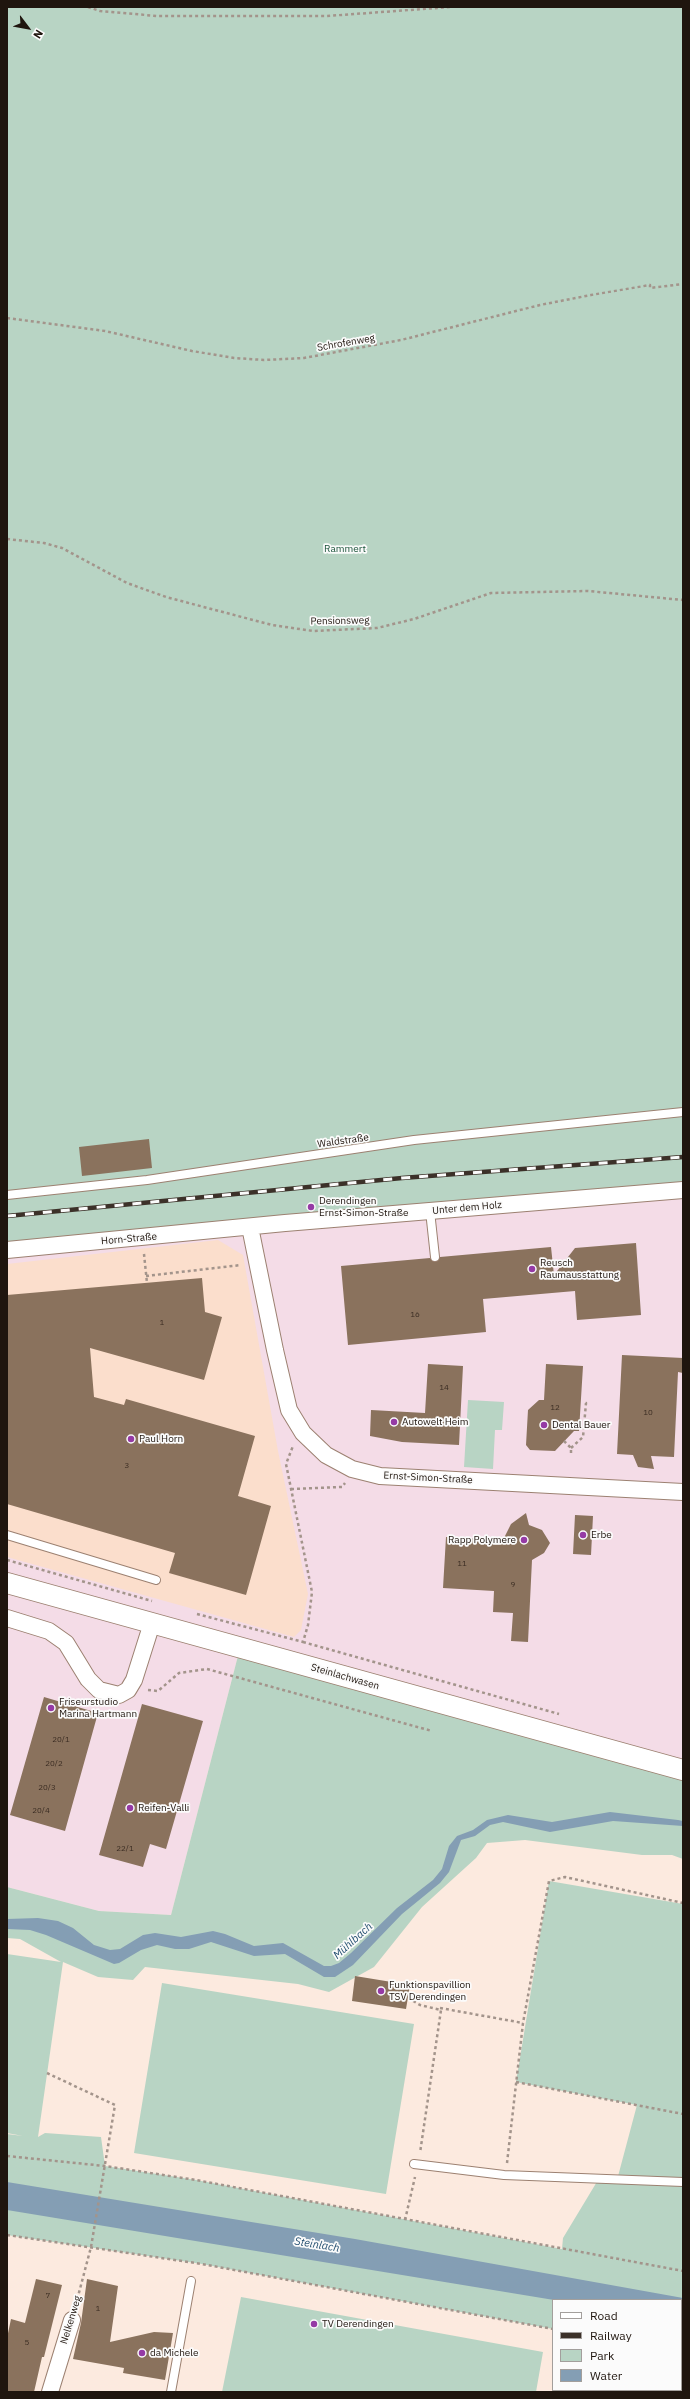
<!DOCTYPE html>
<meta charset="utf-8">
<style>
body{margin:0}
#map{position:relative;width:690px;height:2399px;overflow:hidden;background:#fceadf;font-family:"IBM Plex Sans",sans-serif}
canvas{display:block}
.frame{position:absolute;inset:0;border:8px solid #1f150e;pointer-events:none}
.legend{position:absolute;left:552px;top:2299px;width:130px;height:92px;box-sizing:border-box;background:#fbfbfb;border:1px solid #a39f9c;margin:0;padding:5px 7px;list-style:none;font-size:12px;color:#1f150e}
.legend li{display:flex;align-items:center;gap:8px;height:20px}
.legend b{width:20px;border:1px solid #a39f9c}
.north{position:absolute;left:8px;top:8px;width:40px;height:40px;-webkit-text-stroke:3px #fbfbfb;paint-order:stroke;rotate:122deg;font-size:11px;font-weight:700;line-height:16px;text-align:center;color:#1f150e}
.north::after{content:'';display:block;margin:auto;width:14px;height:18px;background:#1f150e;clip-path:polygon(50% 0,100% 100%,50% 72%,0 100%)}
</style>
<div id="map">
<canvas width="690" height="2399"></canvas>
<div class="frame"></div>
<ul class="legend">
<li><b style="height:5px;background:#fff"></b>Road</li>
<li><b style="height:5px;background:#3c3129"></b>Railway</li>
<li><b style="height:11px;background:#b8d4c4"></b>Park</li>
<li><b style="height:11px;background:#849eb4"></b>Water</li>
</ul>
<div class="north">N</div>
</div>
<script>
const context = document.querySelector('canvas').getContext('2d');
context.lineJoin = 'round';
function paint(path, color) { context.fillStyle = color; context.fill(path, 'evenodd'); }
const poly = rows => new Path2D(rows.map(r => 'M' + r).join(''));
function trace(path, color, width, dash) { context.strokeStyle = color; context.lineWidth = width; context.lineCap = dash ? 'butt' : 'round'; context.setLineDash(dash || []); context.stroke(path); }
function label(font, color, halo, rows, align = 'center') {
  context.font = font + ' "IBM Plex Sans",sans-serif'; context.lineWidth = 3.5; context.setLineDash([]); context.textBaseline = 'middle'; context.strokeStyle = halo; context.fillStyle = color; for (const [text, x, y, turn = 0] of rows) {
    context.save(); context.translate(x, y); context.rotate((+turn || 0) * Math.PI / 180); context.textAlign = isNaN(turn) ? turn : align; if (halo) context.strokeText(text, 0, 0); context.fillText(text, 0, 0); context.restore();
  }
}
paint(poly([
 [683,1190,683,1770,240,1648,171,1915,99,1911,7,1887,7,1250]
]), '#f4dce7');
paint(poly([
 [218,1240,243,1255,278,1451,308,1594,301,1630,294,1637,7,1557,7,1264]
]), '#fbdecc');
paint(poly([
 [7,7,683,7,683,1190,7,1250],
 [468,1400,504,1402,502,1430,495,1430,493,1469,464,1467],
 [240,1648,683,1770,683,1859,672,1855,642,1855,525,1840,487,1843,476,1858,422,1907,374,1967,329,1992,298,1984,145,1967,133,1980,98,1977,63,1962,38,2137,45,2133,101,2137,105,2166,196,2180,562,2249,563,2238,598,2180,617,2180,637,2105,516,2082,549,1881,683,1904,683,2351,681,2351,681,2300,553,2300,553,2329,202,2264,7,2235,7,2134,23,2136,7,2133,7,1954,61,1962,20,1939,7,1938,7,1887,99,1911,171,1915],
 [162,1983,414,2024,386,2194,134,2153],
 [241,2297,543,2352,536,2392,222,2392]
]), '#b8d4c4');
paint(poly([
 [610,1812,678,1820,683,1821,683,1826,613,1821,550,1832,503,1822,490,1825,475,1836,461,1840,449,1872,440,1883,402,1914,353,1965,335,1977,324,1977,285,1954,254,1956,211,1942,189,1949,175,1949,157,1945,141,1950,119,1963,114,1964,46,1935,30,1930,7,1929,7,1919,38,1918,58,1921,73,1928,94,1945,110,1950,120,1949,143,1935,155,1933,181,1937,213,1931,225,1934,254,1946,283,1943,324,1966,331,1966,339,1963,351,1953,397,1908,433,1880,442,1869,449,1846,457,1836,473,1830,487,1820,508,1815,552,1822],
 [7,2182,355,2239,683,2298,683,2322,681,2322,681,2300,554,2300,7,2210]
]), '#849eb4');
paint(poly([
 [149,1139,152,1168,82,1176,79,1147],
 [636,1243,641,1315,577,1320,575,1291,483,1299,486,1332,348,1345,341,1266,430,1258,435,1262,440,1257,551,1247,554,1275,575,1248],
 [202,1278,205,1312,222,1317,204,1380,90,1348,94,1397,124,1405,126,1399,255,1436,238,1496,271,1506,246,1595,169,1573,175,1553,7,1504,7,1295],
 [622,1355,683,1358,683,1373,678,1372,674,1457,651,1456,654,1469,638,1467,633,1455,617,1454],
 [428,1364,463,1366,459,1445,402,1442,370,1436,371,1410,425,1413],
 [546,1364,583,1366,579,1431,574,1431,555,1451,530,1450,526,1445,528,1410,539,1400,544,1400],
 [526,1513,529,1525,542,1530,550,1543,544,1553,532,1560,528,1642,511,1641,513,1613,493,1612,494,1591,443,1588,446,1537,503,1540,511,1524],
 [575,1515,593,1516,591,1555,573,1554],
 [44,1697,98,1713,65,1831,10,1815],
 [142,1704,203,1721,166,1849,150,1844,143,1867,99,1855],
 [355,1976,410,1985,406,2009,352,2001],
 [36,2279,62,2285,44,2357,42,2357,34,2392,7,2392,7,2338,11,2319,25,2323],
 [87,2279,118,2286,110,2342,154,2332,173,2333,165,2380,123,2373,124,2368,73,2359,81,2323]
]), '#8a725d');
const service = poly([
 [7,1195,147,1180,414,1140,683,1112],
 [430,1211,435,1257],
 [7,1535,156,1580],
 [414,2164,504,2175,683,2182],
 [171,2392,191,2281]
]);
const minor = poly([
 [250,1227,275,1350,289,1410,303,1433,326,1455,352,1469,380,1476,683,1492],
 [7,1250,285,1223,683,1190],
 [7,1618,49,1631,66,1643,88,1679,99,1690,119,1695,128,1690,134,1680,152,1623],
 [50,2392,72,2320]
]);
const tertiary = poly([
 [7,1583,683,1770]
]);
trace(service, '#9c8171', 10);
trace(minor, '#9c8171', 18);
trace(tertiary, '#9c8171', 22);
trace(poly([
 [88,7,100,11,157,16,327,16,451,7],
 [7,318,105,331,192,351,234,358,264,360,304,358,401,340,540,305,591,295,650,285,650,288,683,284],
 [7,539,44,543,62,548,127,583,166,597,272,625,313,631,377,628,414,619,491,593,588,591,683,600],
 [144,1254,147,1283],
 [146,1276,241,1265],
 [564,1441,571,1448,571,1456],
 [571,1448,583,1437,586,1403,583,1402],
 [291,1489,342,1487,345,1483],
 [7,1560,152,1601],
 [197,1614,303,1642,308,1625,312,1592,286,1464,293,1446],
 [303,1642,559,1714],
 [148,1690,158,1691,179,1673,207,1669,432,1731],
 [408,1998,420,2005,441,2010,420,2153],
 [440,2008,523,2023],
 [47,2073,115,2105,91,2247,76,2304],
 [516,2082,683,2114],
 [7,2156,105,2166,196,2180,683,2271],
 [507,2163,523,2023,549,1881,565,1877,683,1903],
 [405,2220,415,2177],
 [7,2235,202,2264,553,2329],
 [681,2351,683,2351],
 [652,2392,653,2390]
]), '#a3948b', 2.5, [3, 3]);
trace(service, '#fff', 8);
trace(minor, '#fff', 16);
trace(tertiary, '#fff', 20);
const rail = poly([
 [7,1216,402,1178,683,1157]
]);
trace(rail, '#3c3129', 4.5);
trace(rail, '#fbfbfb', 3, [9]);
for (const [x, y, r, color] of [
 [311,1207,4,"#953aa5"],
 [532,1269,4,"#953aa5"],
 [394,1422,4,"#953aa5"],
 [544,1425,4,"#953aa5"],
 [131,1439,4,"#953aa5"],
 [583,1535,4,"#953aa5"],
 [524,1540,4,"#953aa5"],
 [51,1708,4,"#953aa5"],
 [130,1808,4,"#953aa5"],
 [381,1991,4,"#953aa5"],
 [314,2324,4,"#953aa5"],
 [142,2353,4,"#953aa5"]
]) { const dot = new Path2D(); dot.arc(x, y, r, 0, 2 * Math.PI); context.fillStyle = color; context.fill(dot); trace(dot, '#fbfbfb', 1.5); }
label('8px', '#3a2c22', null, [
 ["16",415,1315],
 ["1",162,1323],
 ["14",444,1388],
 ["12",555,1408],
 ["10",648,1413],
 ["3",127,1466],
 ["11",462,1564],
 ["9",513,1585],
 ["20/1",61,1740],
 ["20/2",54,1764],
 ["20/3",47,1788],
 ["20/4",41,1811],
 ["22/1",125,1849],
 ["7",48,2296],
 ["1",98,2309],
 ["5",27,2343]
]);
label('10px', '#1f150e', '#fbfbfb', [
 ["Schrofenweg",346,343,-10],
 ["Pensionsweg",340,621,-1],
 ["Waldstraße",343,1141,-8],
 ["Unter dem Holz",467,1208,-5],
 ["Horn-Straße",129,1239,-5],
 ["Ernst-Simon-Straße",428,1478,3],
 ["Steinlachwasen",345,1677,16],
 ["Nelkenweg",71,2320,-73]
]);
label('10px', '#1a533a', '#fbfbfb', [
 ["Rammert",345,549]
]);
label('10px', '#1f150e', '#fbfbfb', [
 ["Derendingen",319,1201],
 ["Ernst-Simon-Straße",319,1213],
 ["Reusch",540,1263],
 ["Raumausstattung",540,1275],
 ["Autowelt Heim",402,1422],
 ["Dental Bauer",552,1425],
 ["Paul Horn",139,1439],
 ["Erbe",591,1535],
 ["Rapp Polymere",516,1540,"right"],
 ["Friseurstudio",59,1702],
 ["Marina Hartmann",59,1714],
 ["Reifen-Valli",138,1808],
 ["Funktionspavillion",389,1985],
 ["TSV Derendingen",389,1997],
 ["TV Derendingen",322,2324],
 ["da Michele",150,2353]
], 'left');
label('italic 11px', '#255071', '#fbfbfb', [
 ["Mühlbach",353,1941,-42],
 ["Steinlach",317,2245,9]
]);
</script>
